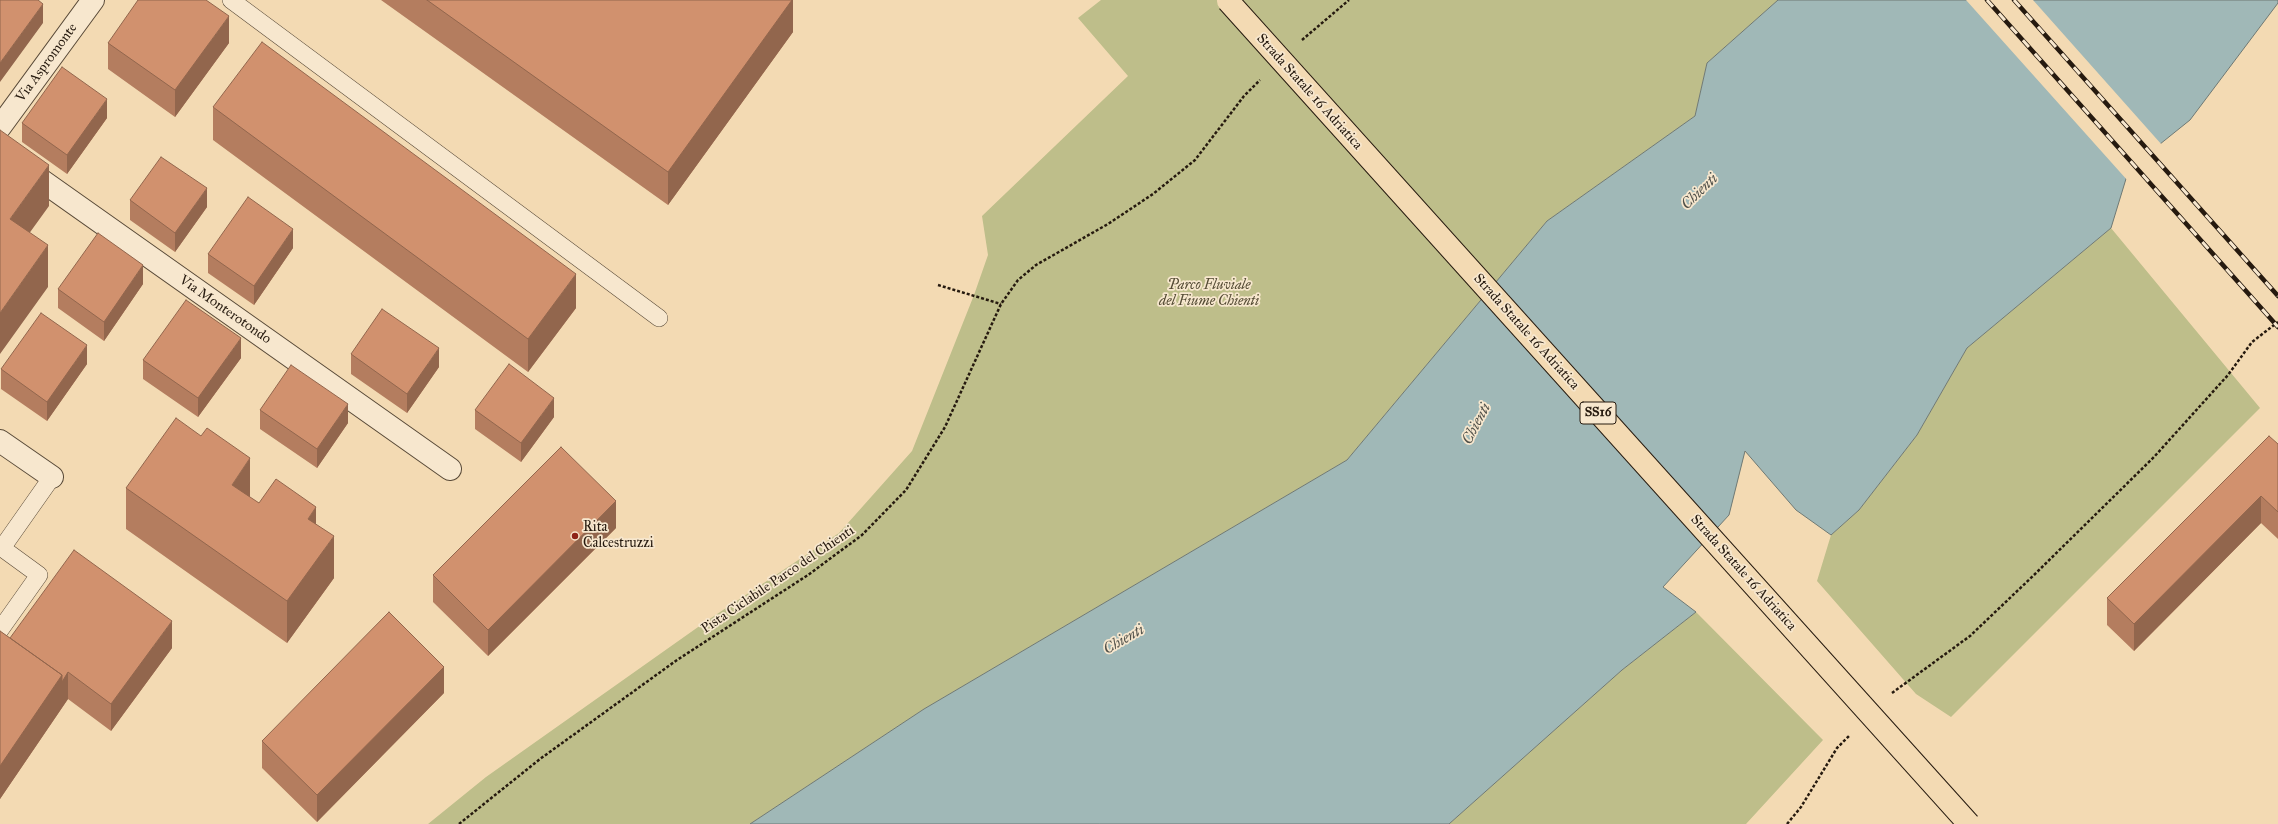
<!DOCTYPE html>
<style>
body{margin:0}
canvas{display:block;background:#f3dab3}
</style>
<canvas width="2278" height="824"></canvas>
<script>
const context = document.querySelector('canvas').getContext('2d');
context.lineJoin = 'round';
function paint(path, color) { context.fillStyle = color; context.fill(path, 'evenodd'); }
const poly = rows => new Path2D(rows.map(r => 'M' + r).join(''));
function trace(path, color, width, dash) { context.strokeStyle = color; context.lineWidth = width; context.lineCap = dash ? 'butt' : 'round'; context.setLineDash(dash || []); context.stroke(path); }
function label(font, color, halo, rows, align = 'center') {
  context.font = font + ' "IM FELL Great Primer",serif'; context.lineWidth = 3.5; context.setLineDash([]); context.textBaseline = 'middle'; context.strokeStyle = halo; context.fillStyle = color; for (const [text, x, y, turn = 0] of rows) {
    context.save(); context.translate(x, y); context.rotate((+turn || 0) * Math.PI / 180); context.textAlign = isNaN(turn) ? turn : align; if (halo) context.strokeText(text, 0, 0); context.fillText(text, 0, 0); context.restore();
  }
}
paint(poly([
 [1101,0,1778,0,1707,63,1695,116,1547,221,1347,460,924,709,750,824,428,824,486,777,708,620,839,533,912,451,974,295,988,255,982,216,1128,76,1078,18],
 [2111,228,2260,408,1951,717,1916,694,1817,581,1831,535,1859,510,1917,435,1967,348],
 [1696,612,1823,740,1746,824,1449,824,1622,670]
]), '#bebe8a');
const water = poly([
 [1778,0,2278,0,2278,3,2190,120,2129,169,2111,228,1967,348,1917,435,1859,510,1831,535,1796,510,1745,451,1729,515,1663,587,1696,612,1622,670,1449,824,750,824,924,709,1347,460,1547,221,1695,116,1707,63,1778,0]
]);
paint(water, '#a0b8b7');
trace(water, '#6f7974', 1);
paint(poly([
 [1966,0,2033,0,2162,145,2131,170,2128,181]
]), '#f3dab3');
const lane = poly([
 [231,0,659,318],
 [0,630,39,575,2,548,52,477]
]);
const street = poly([
 [0,127,93,0],
 [0,151,450,469],
 [0,441,52,477]
]);
trace(lane, '#594a38', 18);
trace(street, '#594a38', 24);
trace(poly([
 [1302,40,1349,0],
 [938,285,1001,304],
 [1892,693,1970,636,2034,575,2154,457,2228,375,2252,342,2278,322],
 [459,824,540,759,677,660,808,575,862,535,906,490,945,427,1001,304,1018,280,1036,265,1108,224,1153,194,1195,160,1244,96,1260,80],
 [1787,824,1801,807,1837,748,1850,735]
]), '#261a0f', 2.5, [3, 2]);
trace(lane, '#f7e7ce', 17);
trace(street, '#f7e7ce', 22);
const rail = poly([
 [1987,0,2278,327],
 [2014,0,2278,296]
]);
trace(rail, '#261a0f', 4.5);
trace(rail, '#f7e7ce', 3, [9]);
const primaryBridge = poly([
 [1228,1,1969,824]
]);
trace(primaryBridge, '#261a0f', 24, []);
trace(primaryBridge, '#f3dab3', 22);
paint(poly([
 [381,0,793,0,793,32,668,205],
 [108,43,229,43,175,117,108,69],
 [213,107,576,308,528,372,213,140],
 [107,118,67,174,22,142,22,123],
 [130,200,207,207,175,252,130,220],
 [293,248,254,305,208,273,208,254],
 [143,284,104,341,58,308,58,289],
 [351,354,439,367,407,413,351,374],
 [241,358,198,417,143,379,143,360],
 [87,364,47,421,1,389,1,369],
 [260,410,348,423,317,468,260,429],
 [475,410,554,417,521,462,475,429],
 [2278,444,2278,539,2261,523,2134,651,2107,625,2107,598],
 [126,488,250,498,259,503,316,524,334,578,287,643,126,529],
 [616,528,488,656,433,602,433,575],
 [0,631,10,638,172,648,111,731,68,699,0,799],
 [444,693,317,822,262,768,262,741]
]), '#b47d5f');
paint(poly([
 [792,0,793,0,793,32,668,205,668,172],
 [43,4,43,23,0,82,0,63],
 [229,16,229,43,175,117,175,90],
 [107,99,107,118,67,174,67,155],
 [49,165,49,206,10,260,10,219],
 [207,188,207,207,175,252,175,233],
 [293,229,293,248,254,305,254,286],
 [48,245,48,287,0,354,0,313],
 [143,265,143,284,104,341,104,322],
 [576,274,576,308,528,372,528,339],
 [241,338,241,358,198,417,198,398],
 [87,345,87,364,47,421,47,402],
 [439,348,439,367,407,413,407,394],
 [554,398,554,417,521,462,521,443],
 [348,404,348,423,317,468,317,449],
 [250,458,250,500,232,485],
 [2261,496,2261,523,2134,651,2134,624],
 [616,501,616,528,488,656,488,630],
 [316,507,316,548,308,519],
 [334,536,334,578,287,643,287,601],
 [172,621,172,648,111,731,111,704],
 [444,667,444,693,317,822,317,795],
 [68,672,68,699,0,799,0,766,62,675]
]), '#92664d');
const building = poly([
 [0,0,38,0,43,4,0,63,0,0],
 [138,0,206,0,229,16,175,90,108,43,138,0],
 [427,0,792,0,668,172,427,0],
 [262,42,576,274,528,339,213,107,262,42],
 [62,67,107,99,67,155,22,123,62,67],
 [0,130,49,165,10,219,48,245,0,313,0,130],
 [161,157,207,188,175,233,130,200,161,157],
 [248,197,293,229,254,286,208,254,248,197],
 [98,233,143,265,104,322,58,289,98,233],
 [186,300,241,338,198,398,143,360,186,300],
 [382,309,439,348,407,394,351,354,382,309],
 [41,313,87,345,47,402,1,369,41,313],
 [509,364,554,398,521,443,475,410,509,364],
 [291,365,348,404,317,449,260,410,291,365],
 [176,418,201,436,207,428,250,458,232,485,259,503,276,479,316,507,308,519,334,536,287,601,126,488,176,418],
 [2269,436,2278,444,2278,512,2261,496,2134,624,2107,598,2269,436],
 [561,447,616,501,488,630,433,575,561,447],
 [74,550,172,621,111,704,68,672,62,682,62,675,10,638,74,550],
 [389,612,444,667,317,795,262,741,389,612],
 [0,631,62,675,0,766,0,631]
]);
paint(building, '#d1916e');
trace(building, '#92664d', 1);
for (const [x, y, r, color] of [
 [575,536,4,"#8f2418"]
]) { const dot = new Path2D(); dot.arc(x, y, r, 0, 2 * Math.PI); context.fillStyle = color; context.fill(dot); trace(dot, '#f7e7ce', 1.5); }
for (const [x, y, w] of [
 [1598,413,36]
]) { const box = new Path2D(); box.roundRect(x - w / 2, y - 11, w, 22, 3); context.fillStyle = '#f7e7ce'; context.fill(box); trace(box, '#261a0f', 1); }
label('bold 13px', '#261a0f', null, [
 ["SS16",1598,413]
]);
label('14px', '#261a0f', '#f7e7ce', [
 ["Via Aspromonte",47,63,-54],
 ["Strada Statale 16 Adriatica",1309,92,48],
 ["Via Monterotondo",225,310,35],
 ["Strada Statale 16 Adriatica",1526,332,48],
 ["Strada Statale 16 Adriatica",1743,573,48],
 ["Pista Ciclabile Parco del Chienti",778,580,-34]
]);
label('italic 14px', '#544b34', '#f7e7ce', [
 ["Parco Fluviale",1209,286],
 ["del Fiume Chienti",1209,302]
]);
label('14px', '#261a0f', '#f7e7ce', [
 ["Rita",583,528],
 ["Calcestruzzi",583,544]
], 'left');
label('italic 15px', '#51514a', '#f7e7ce', [
 ["Chienti",1700,192,-44],
 ["Chienti",1477,424,-62],
 ["Chienti",1124,640,-30]
]);
</script>
